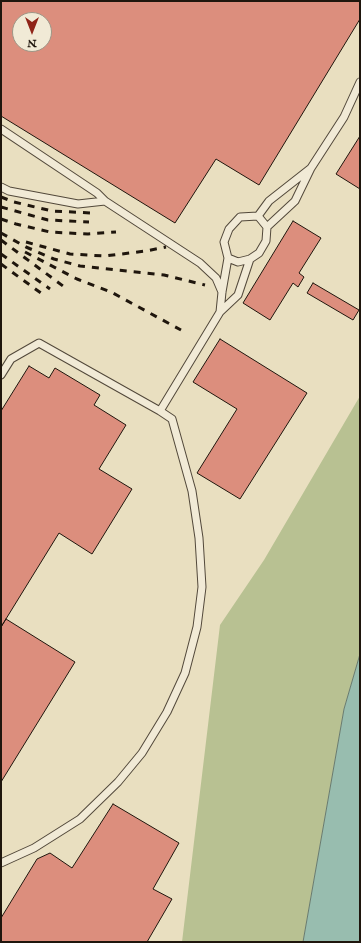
<!DOCTYPE html>
<style>
body{margin:0}
#map{position:relative;width:361px;height:943px;overflow:hidden;background:#e9dfc0;font-family:"IM FELL English",serif}
canvas{display:block}
.frame{position:absolute;inset:0;border:2px solid #1f160d;pointer-events:none}
.north{position:absolute;left:12px;top:12px;width:40px;height:40px;box-sizing:border-box;background:#f1ead6;border:1px solid #9d9586;border-radius:50%;rotate:180deg;font-size:11px;font-weight:700;line-height:16px;text-align:center;color:#1f160d}
.north::after{content:'';display:block;margin:auto;width:14px;height:18px;background:#8f2418;clip-path:polygon(50% 0,100% 100%,50% 72%,0 100%)}
</style>
<div id="map">
<canvas width="361" height="943"></canvas>
<div class="frame"></div>
<div class="north">N</div>
</div>
<script>
const context = document.querySelector('canvas').getContext('2d');
context.lineJoin = 'round';
function paint(path, color) { context.fillStyle = color; context.fill(path, 'evenodd'); }
const poly = rows => new Path2D(rows.map(r => 'M' + r).join(''));
function trace(path, color, width, dash) { context.strokeStyle = color; context.lineWidth = width; context.lineCap = dash ? 'butt' : 'round'; context.setLineDash(dash || []); context.stroke(path); }
paint(poly([
 [360,396,360,654,344,709,303,942,182,942,220,625,264,560]
]), '#b8c192');
const water = poly([
 [360,654,360,942,303,942,344,709,360,654]
]);
paint(water, '#98bdaf');
trace(water, '#687a6e', 1);
const building = poly([
 [1,1,360,1,360,19,259,185,216,159,175,223,1,116,1,1],
 [20,20,44,20,44,44,20,44,20,20],
 [360,136,360,189,336,174,360,136],
 [293,221,321,238,299,273,304,277,298,287,293,283,270,320,243,303,293,221],
 [313,283,359,310,353,320,307,293,313,283],
 [220,339,307,393,240,499,197,473,237,409,193,382,220,339],
 [29,366,49,378,55,368,100,395,94,405,126,425,99,469,132,489,92,554,59,533,1,627,1,411,29,366],
 [6,619,75,662,1,782,1,627,6,619],
 [113,804,179,843,153,889,172,899,147,942,1,942,1,918,37,859,50,853,72,868,113,804]
]);
paint(building, '#dc8e7d');
trace(building, '#1f160d', 1);
const service = poly([
 [1,129,97,193,105,201,78,204,9,191,1,187],
 [311,168,344,117,360,82],
 [105,201,200,263,216,278,222,292],
 [258,216,269,201,311,168,295,201,267,227],
 [228,258,238,262,250,259,259,253,266,241,267,227,258,216,240,217,229,229,224,242,228,258,222,292,220,312,238,295,250,259],
 [1,375,11,359,39,343,160,411,172,419,192,491,199,538,202,587,197,627,185,673,167,712,142,753,118,782,80,819,34,848,1,863],
 [160,411,220,312]
]);
trace(service, '#52483a', 9);
trace(service, '#f1ead6', 7);
trace(poly([
 [1,197,14,202,52,211,91,213],
 [1,207,48,220,89,222],
 [1,219,16,224,50,232,88,234,116,232],
 [1,233,26,247,54,259,80,266,164,275,205,285],
 [1,240,67,289],
 [26,242,70,254,105,256,146,251,166,247],
 [25,252,77,279,111,292,181,330],
 [1,254,50,289],
 [1,264,45,296]
]), '#1f160d', 3, [7, 7]);
</script>
